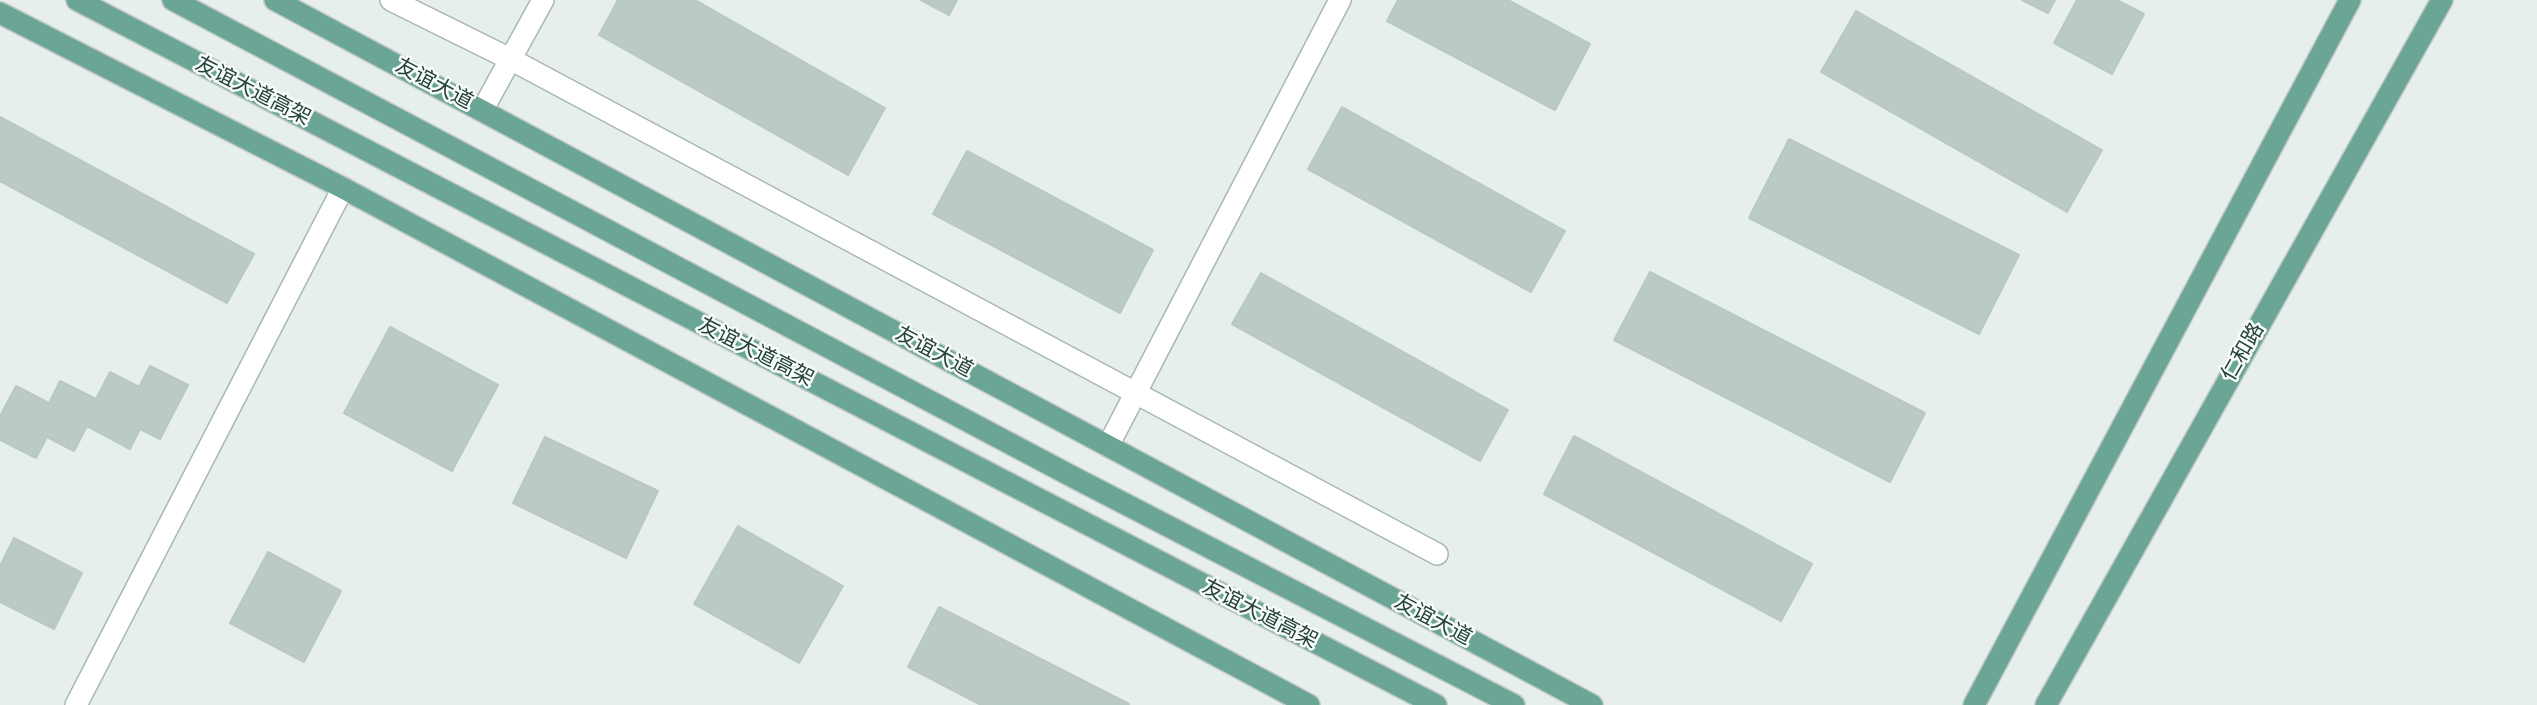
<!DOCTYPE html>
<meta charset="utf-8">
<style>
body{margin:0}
canvas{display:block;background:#e6efeb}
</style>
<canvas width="2537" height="705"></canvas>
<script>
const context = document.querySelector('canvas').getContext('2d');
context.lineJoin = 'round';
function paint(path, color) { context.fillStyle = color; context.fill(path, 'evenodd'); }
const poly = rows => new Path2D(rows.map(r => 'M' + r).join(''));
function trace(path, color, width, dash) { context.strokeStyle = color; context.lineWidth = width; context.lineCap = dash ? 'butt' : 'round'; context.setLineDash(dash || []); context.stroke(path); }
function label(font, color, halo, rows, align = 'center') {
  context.font = font + ' Cabin,"Noto Sans SC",sans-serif'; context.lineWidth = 5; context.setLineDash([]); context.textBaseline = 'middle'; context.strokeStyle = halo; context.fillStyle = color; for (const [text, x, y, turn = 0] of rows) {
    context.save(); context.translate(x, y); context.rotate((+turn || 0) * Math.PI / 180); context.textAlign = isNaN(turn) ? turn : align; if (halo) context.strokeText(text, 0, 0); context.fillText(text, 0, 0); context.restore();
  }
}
const building = poly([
 [618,0,695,0,885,108,848,175,599,35,618,0],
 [921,0,957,0,949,15,921,0],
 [1398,0,1508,0,1590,44,1555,110,1387,21,1398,0],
 [2022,0,2055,0,2048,13,2022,0],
 [2077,0,2117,0,2144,14,2112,74,2054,43,2077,0],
 [1856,11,2102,150,2067,212,1821,72,1856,11],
 [1342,107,1565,231,1531,292,1308,169,1342,107],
 [0,117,254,254,227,303,0,181,0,117],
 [1789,139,2019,255,1979,334,1749,218,1789,139],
 [967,151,1153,250,1120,313,933,214,967,151],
 [1650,272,1925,413,1890,482,1614,340,1650,272],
 [1261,273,1508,410,1480,461,1232,324,1261,273],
 [390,327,498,385,452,471,344,413,390,327],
 [150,366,188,385,160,439,140,429,130,449,87,426,74,451,47,437,36,458,0,440,0,416,16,386,49,403,60,381,96,399,110,372,139,387,150,366],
 [1574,436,1812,564,1781,621,1544,494,1574,436],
 [545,437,658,491,626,558,513,503,545,437],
 [738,526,843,586,799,663,694,604,738,526],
 [14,538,82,573,54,629,0,602,0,566,14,538],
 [268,552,341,591,304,662,230,623,268,552],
 [939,607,1129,704,981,705,908,667,939,607]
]);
paint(building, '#bbcac4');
trace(building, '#b8c9c2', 2);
const minor = poly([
 [391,0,512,60,1437,554],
 [483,109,543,0],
 [1108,446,1340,0],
 [76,705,343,188]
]);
const major = poly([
 [77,0,1436,705],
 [173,0,1075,478,1514,705],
 [275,0,1592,705],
 [0,13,343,188,1309,705],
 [1974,705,2350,0],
 [2046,705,2442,0]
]);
trace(minor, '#a8b8b2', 24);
trace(major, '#c2cac8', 24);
trace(minor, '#fff', 21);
trace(major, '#6aa596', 21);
label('21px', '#24423a', '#f7fbf9', [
 ["友谊大道",434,84,28],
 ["友谊大道高架",253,91,27],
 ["友谊大道高架",756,352,27],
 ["友谊大道",934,352,28],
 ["仁和路",2243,352,-60],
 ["友谊大道高架",1260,614,27],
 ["友谊大道",1433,620,28]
]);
</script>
